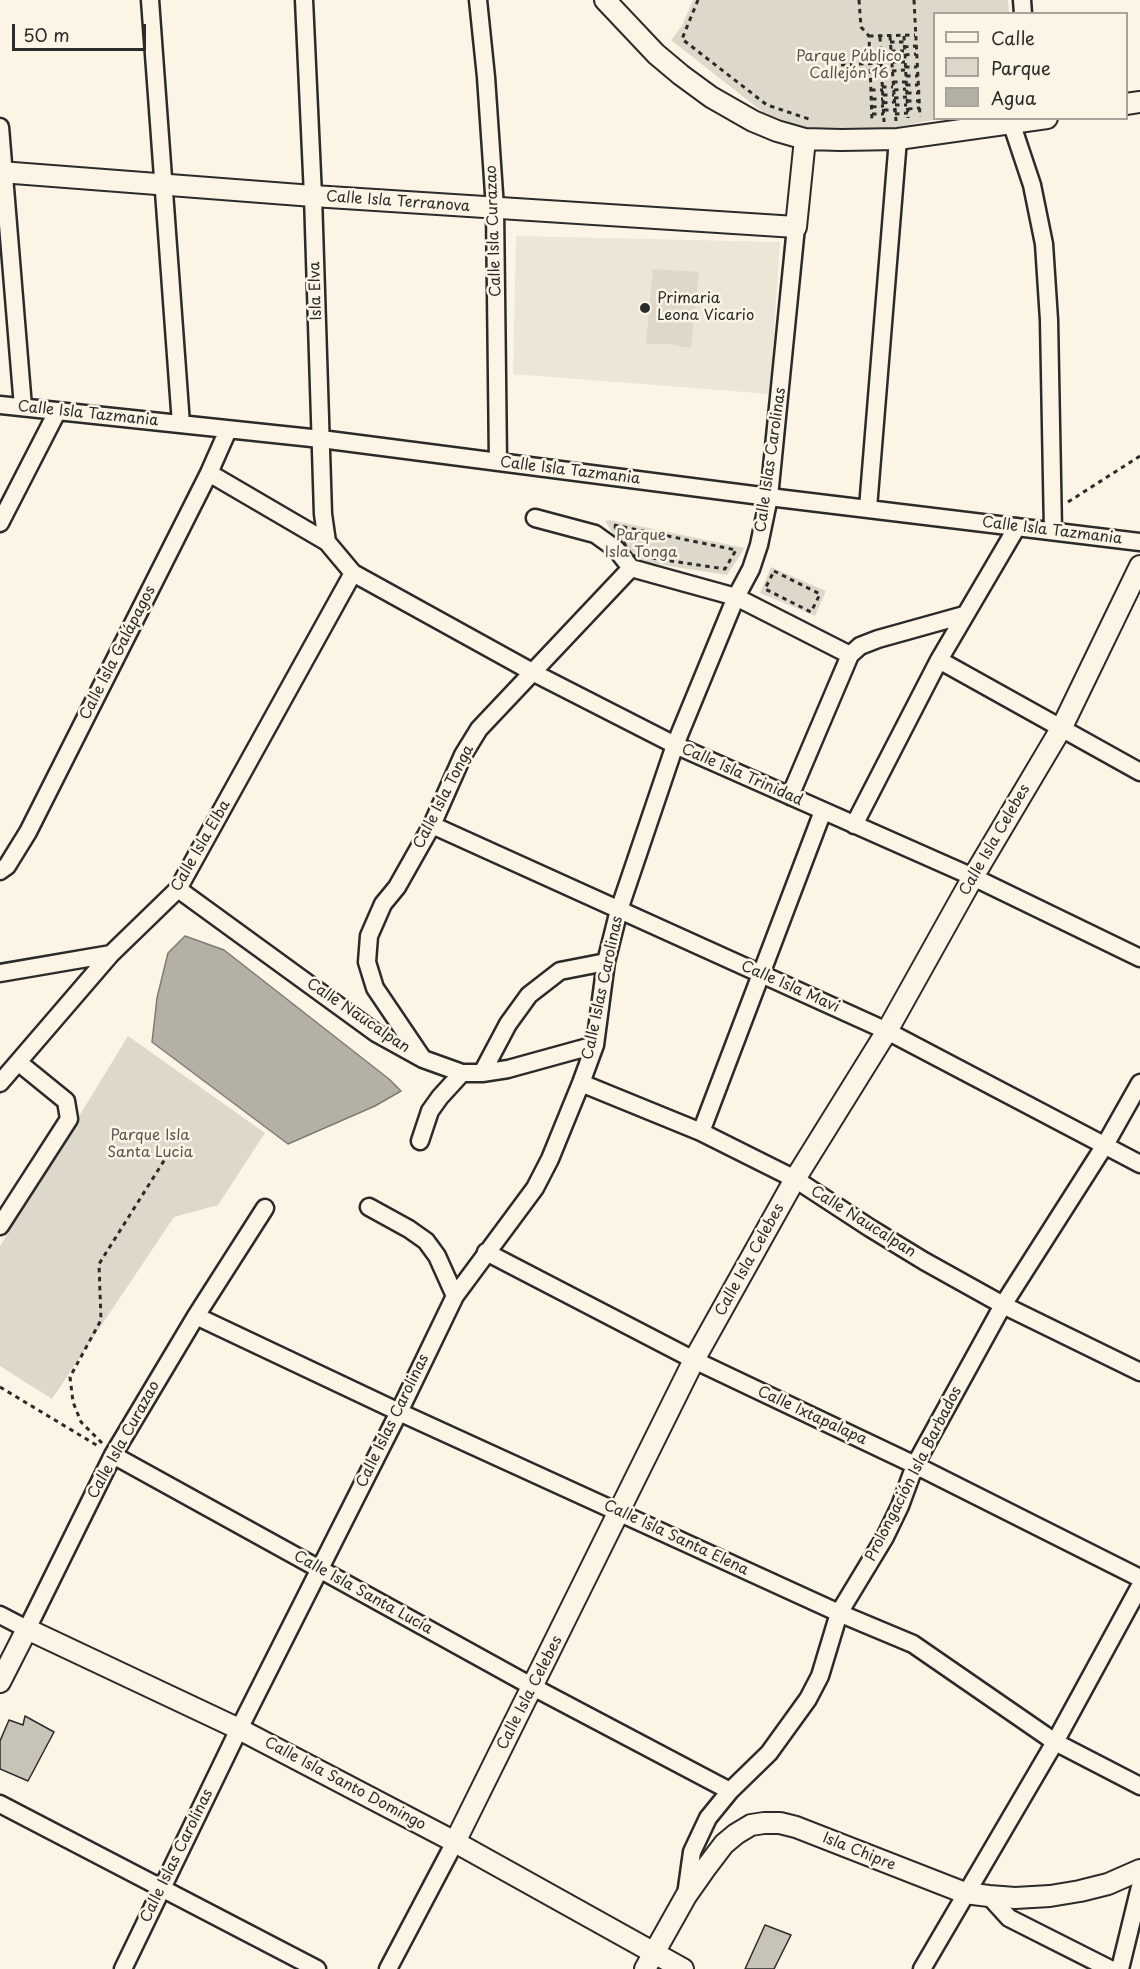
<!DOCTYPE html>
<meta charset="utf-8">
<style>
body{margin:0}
#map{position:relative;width:1140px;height:1969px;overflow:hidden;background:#fcf5e5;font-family:"Playpen Sans",sans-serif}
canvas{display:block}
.legend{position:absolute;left:933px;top:12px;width:195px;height:108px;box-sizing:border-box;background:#fcf5e5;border:2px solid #a8a49b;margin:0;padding:8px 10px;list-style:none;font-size:18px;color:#2b2b2b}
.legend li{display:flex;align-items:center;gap:12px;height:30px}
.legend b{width:30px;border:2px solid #a8a49b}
.scale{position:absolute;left:12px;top:24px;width:134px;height:27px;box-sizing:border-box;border:3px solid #2b2b2b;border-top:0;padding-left:8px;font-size:18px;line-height:21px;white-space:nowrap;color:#2b2b2b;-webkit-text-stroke:4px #fcf5e5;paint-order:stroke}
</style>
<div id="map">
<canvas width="1140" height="1969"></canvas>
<ul class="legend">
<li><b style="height:8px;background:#fcf5e5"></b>Calle</li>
<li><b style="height:16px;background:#ded8ca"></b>Parque</li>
<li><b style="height:16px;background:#b4b0a5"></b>Agua</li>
</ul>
<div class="scale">50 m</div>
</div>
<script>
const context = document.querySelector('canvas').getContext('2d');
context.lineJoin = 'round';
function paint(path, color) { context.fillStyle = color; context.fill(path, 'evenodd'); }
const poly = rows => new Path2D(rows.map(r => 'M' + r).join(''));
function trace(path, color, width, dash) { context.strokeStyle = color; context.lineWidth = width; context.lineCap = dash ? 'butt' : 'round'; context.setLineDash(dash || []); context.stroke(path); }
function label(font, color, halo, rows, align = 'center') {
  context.font = font + ' "Playpen Sans",sans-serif'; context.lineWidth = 5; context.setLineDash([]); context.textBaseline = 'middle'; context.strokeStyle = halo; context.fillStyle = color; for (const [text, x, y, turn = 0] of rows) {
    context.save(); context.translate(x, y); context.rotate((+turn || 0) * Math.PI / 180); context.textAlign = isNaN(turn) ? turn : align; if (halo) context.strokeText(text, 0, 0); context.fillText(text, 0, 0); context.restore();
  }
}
paint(poly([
 [516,236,780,242,770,394,513,374]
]), '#ece6d7');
paint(poly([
 [693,0,1008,0,1009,13,934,14,934,118,939,119,863,133,813,131,764,113,671,40,682,26],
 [653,269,699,272,691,348,667,344,646,344],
 [610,520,745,548,727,575,630,560,605,521],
 [771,567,826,591,815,616,760,593],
 [128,1036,265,1133,218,1205,174,1217,52,1399,0,1366,0,1246]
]), '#ded8ca');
const water = poly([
 [185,936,224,950,389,1079,401,1091,375,1106,288,1144,152,1042,157,998,168,953,185,936]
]);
paint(water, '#b4b0a5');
trace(water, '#7d7b74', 1.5);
const building = poly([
 [25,1716,54,1732,28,1781,0,1769,0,1741,9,1720,23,1725,25,1716],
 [765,1925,791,1935,774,1969,745,1969,765,1925]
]);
paint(building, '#c8c3b7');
trace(building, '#2b2b2b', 1.5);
const minor = poly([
 [150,0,181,424],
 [304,0,313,196,323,514,327,542,353,573,534,673,675,745,973,877,1140,958],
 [478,0,486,77,495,208,498,462],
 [1022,0,1023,14],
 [1012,125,1032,185,1044,244,1049,320,1053,531],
 [0,127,23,407],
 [0,405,321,439,769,497,1140,542],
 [209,473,327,542],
 [868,508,898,139],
 [535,518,595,534,616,549,631,568],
 [0,523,57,412],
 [631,568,736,597,850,655],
 [939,660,1140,772],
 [790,796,850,655,860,646,878,639,964,615],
 [432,825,887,1031,1140,1164],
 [854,825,939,660,1017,527],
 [0,871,7,866,28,832,209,473,228,430],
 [178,889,376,1033,423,1059,462,1073,482,1073,508,1069,595,1045],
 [0,973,111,954],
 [423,1059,375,988,367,962,369,936,383,904,397,887,432,825,463,755,479,729,631,568],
 [482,1073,508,1024,529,995,560,971,606,962],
 [0,1083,111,954,178,889,353,573],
 [581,1083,701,1132,795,1179,870,1228,924,1261,1003,1305,1140,1372],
 [701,1132,823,811],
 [420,1141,430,1111,440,1097,462,1073],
 [369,1207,409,1229,426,1241,437,1256,455,1296],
 [0,1226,69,1119,66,1101,18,1062],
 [486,1252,694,1360,915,1465,1140,1578],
 [196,1316,399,1412,839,1613,913,1644,1055,1742,1140,1786],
 [113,1455,533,1687,730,1791],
 [0,1615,27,1629,113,1455,196,1316,265,1208],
 [0,1804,317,1969],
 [686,1895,692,1852,708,1818,730,1791,769,1753,808,1699,820,1676,839,1613,885,1537,900,1506,915,1465,1003,1305,1105,1145,1140,1083],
 [989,1896,1009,1918,1110,1969],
 [123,1969,239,1729,399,1412,455,1296,535,1188,550,1159,581,1083,595,1045,606,962,619,910,675,745,736,597,751,569,759,545,769,497,796,227],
 [388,1969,455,1842],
 [922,1969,1055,1742,1140,1586],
 [1120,1969,1140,1887]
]);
const tertiary = poly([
 [605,0,656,54,681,75,711,97,753,121,777,131,805,139,841,140,898,139,1047,118],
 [1126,104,1140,102],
 [0,172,313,196,796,227,805,139],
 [0,1682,27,1629,239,1729,455,1842,683,1969],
 [455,1842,694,1360,795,1179,887,1031,973,877,1062,727,1140,566],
 [645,1969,686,1896,705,1869,724,1844,736,1834,751,1825,764,1823,780,1823,796,1827,965,1893,989,1896,1015,1898,1050,1896,1080,1891,1108,1884,1140,1870]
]);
trace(minor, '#2b2b2b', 21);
trace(tertiary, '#2b2b2b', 24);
trace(poly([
 [698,0,682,39,767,105,812,120],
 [859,0,861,27,869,36,872,122],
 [914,0,920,117],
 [869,36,915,35],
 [890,36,896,121],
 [904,36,908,118],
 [880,37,884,122],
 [890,42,904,42],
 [904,47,916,46],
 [891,51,904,51],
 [905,55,916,54],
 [892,62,905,62],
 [841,65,881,63],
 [905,67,917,67],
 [892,71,905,70],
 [906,76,918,76],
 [893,82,906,82],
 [906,85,918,85],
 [882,87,893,87],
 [871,90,883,90],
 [894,90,906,89],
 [907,93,919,93],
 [883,95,894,95],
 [894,98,907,97],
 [872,99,883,99],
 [907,101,919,101],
 [883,103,894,102],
 [895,105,907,105],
 [872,107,884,106],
 [908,109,920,108],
 [884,110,895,110],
 [872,114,884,114],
 [895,114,908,113],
 [1068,502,1140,456],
 [614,525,736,550,725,569,631,555,614,525],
 [774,571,820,594,811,612,765,589,774,571],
 [0,1387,98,1446],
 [102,1443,81,1422,73,1402,70,1377,101,1320,99,1264,172,1148]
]), '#2b2b2b', 3, [4.5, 4.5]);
trace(minor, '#fcf5e5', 16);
trace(tertiary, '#fcf5e5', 20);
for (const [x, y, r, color] of [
 [645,308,6,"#2b2b2b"]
]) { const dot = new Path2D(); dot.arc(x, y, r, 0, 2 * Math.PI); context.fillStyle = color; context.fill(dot); trace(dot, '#fcf5e5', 2); }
label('15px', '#585653', '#fcf5e5', [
 ["Parque Público",849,57],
 ["Callejón 16",849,74],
 ["Parque",641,536],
 ["Isla Tonga",641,553],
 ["Parque Isla",150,1136],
 ["Santa Lucia",150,1153]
]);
label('15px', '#2b2b2b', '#fcf5e5', [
 ["Calle Isla Terranova",398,202,4],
 ["Calle Isla Curazao",494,231,-92],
 ["Isla Elva",316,291,-92],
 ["Calle Isla Tazmania",88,414,6],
 ["Calle Islas Carolinas",771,460,-82],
 ["Calle Isla Tazmania",570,471,7],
 ["Calle Isla Tazmania",1052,531,7],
 ["Calle Isla Galápagos",118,653,-63],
 ["Calle Isla Trinidad",742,775,24],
 ["Calle Isla Tonga",444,797,-63],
 ["Calle Isla Celebes",995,840,-60],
 ["Calle Isla Elba",201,846,-60],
 ["Calle Isla Mavi",790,987,24],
 ["Calle Islas Carolinas",603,988,-78],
 ["Calle Naucalpan",358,1016,34],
 ["Calle Naucalpan",863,1222,32],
 ["Calle Isla Celebes",750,1260,-61],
 ["Calle Ixtapalapa",812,1416,25],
 ["Calle Islas Carolinas",393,1421,-64],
 ["Calle Isla Curazao",124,1440,-61],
 ["Prolongación Isla Barbados",914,1474,-63],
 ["Calle Isla Santa Elena",676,1538,25],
 ["Calle Isla Santa Lucía",363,1593,29],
 ["Calle Isla Celebes",530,1693,-63],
 ["Calle Isla Santo Domingo",345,1784,28],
 ["Isla Chipre",859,1852,22],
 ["Calle Islas Carolinas",177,1856,-64]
]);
label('15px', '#2b2b2b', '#fcf5e5', [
 ["Primaria",657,299],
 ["Leona Vicario",657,316]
], 'left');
</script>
